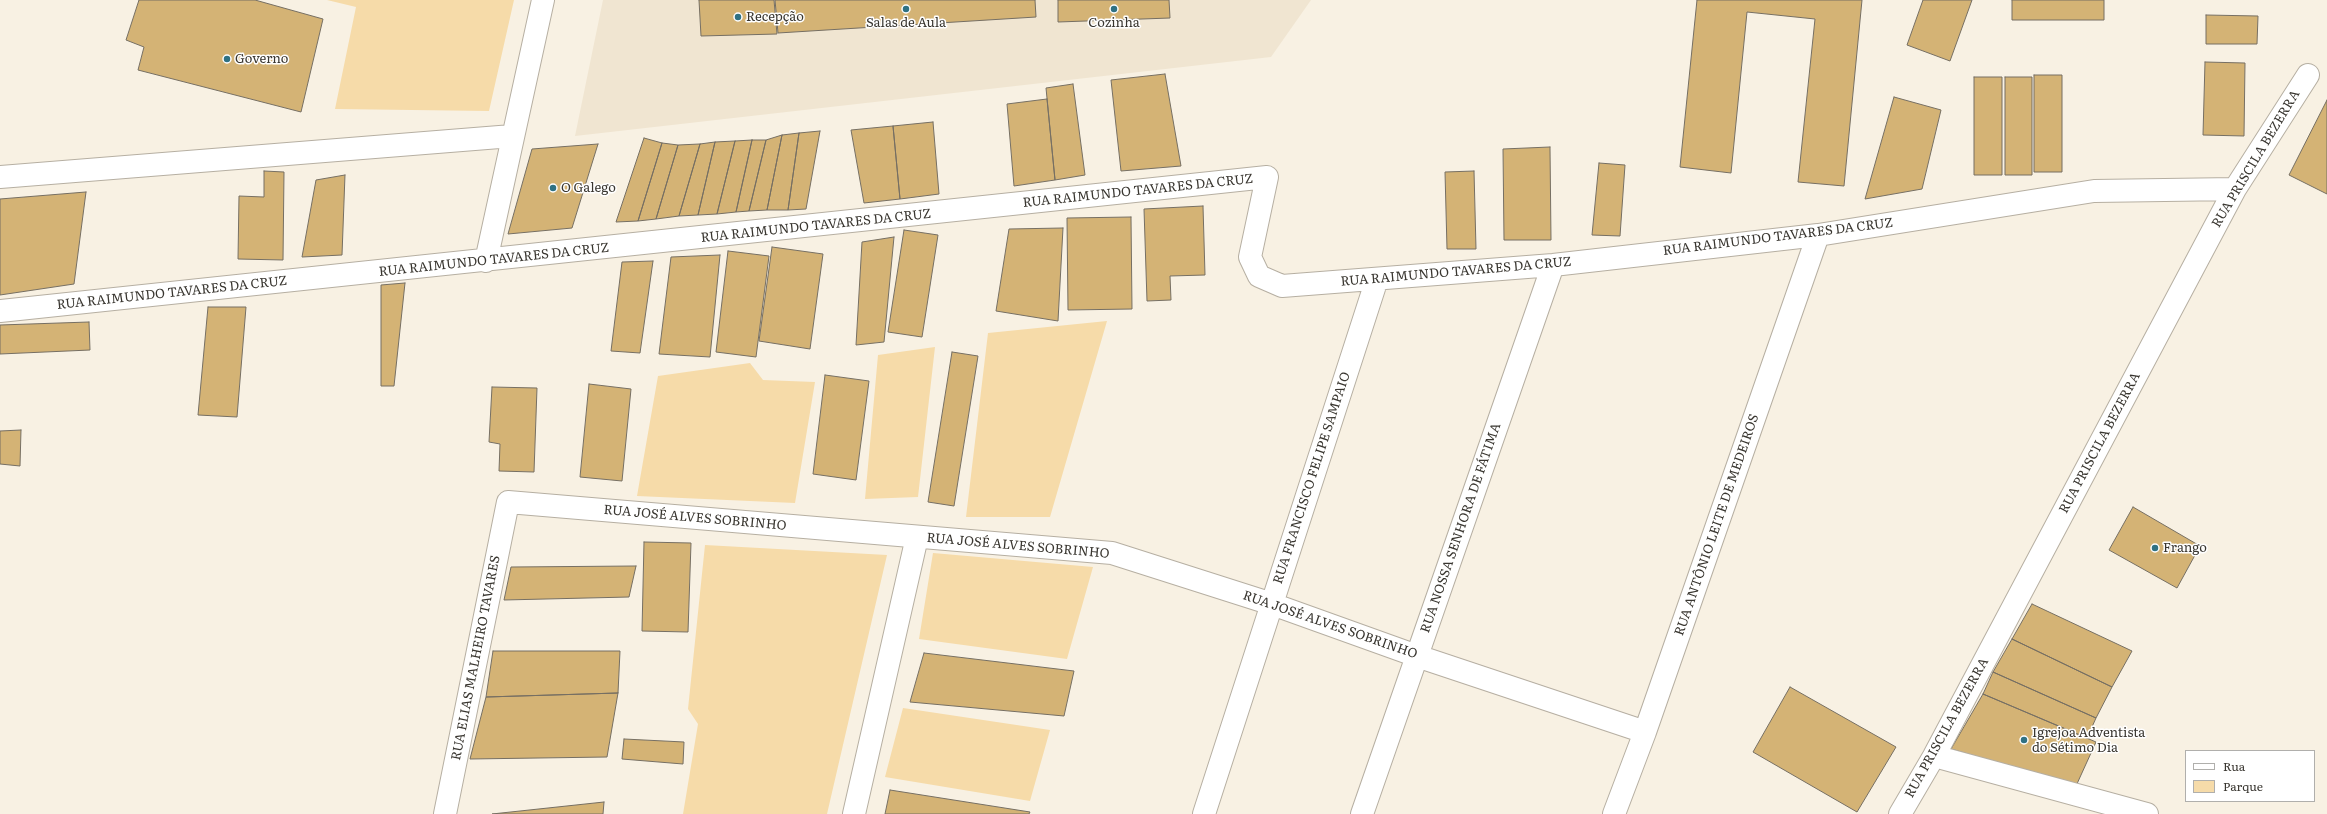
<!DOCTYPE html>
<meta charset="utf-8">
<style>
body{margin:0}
#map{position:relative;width:2327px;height:814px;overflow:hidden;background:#f8f1e3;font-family:Literata,serif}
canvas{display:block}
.legend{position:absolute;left:2185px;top:750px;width:130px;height:52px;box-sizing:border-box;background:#fff;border:1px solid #b0afac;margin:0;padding:5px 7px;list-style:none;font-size:12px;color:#393630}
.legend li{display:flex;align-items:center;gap:8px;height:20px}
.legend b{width:20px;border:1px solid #b0afac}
</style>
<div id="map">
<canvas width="2327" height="814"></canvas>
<ul class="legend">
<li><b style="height:5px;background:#fff"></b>Rua</li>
<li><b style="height:11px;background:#f6dba9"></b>Parque</li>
</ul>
</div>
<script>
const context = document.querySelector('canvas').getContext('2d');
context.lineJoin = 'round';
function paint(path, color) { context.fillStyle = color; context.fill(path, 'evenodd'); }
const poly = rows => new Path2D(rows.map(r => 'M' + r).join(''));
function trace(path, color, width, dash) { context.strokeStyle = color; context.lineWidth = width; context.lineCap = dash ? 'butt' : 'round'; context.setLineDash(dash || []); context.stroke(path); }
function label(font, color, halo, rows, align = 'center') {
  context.font = font + ' Literata,serif'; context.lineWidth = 3; context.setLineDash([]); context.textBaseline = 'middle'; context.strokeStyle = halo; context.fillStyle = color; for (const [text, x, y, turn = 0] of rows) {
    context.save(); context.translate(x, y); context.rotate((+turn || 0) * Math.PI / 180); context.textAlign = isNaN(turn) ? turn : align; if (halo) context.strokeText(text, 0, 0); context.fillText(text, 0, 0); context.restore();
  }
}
paint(poly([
 [603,0,1311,0,1271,57,575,136]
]), '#f0e5d1');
paint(poly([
 [327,0,514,0,489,111,335,109,356,7],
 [1107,321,1050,517,966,517,988,333],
 [935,347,918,497,865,499,878,355],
 [750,363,763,380,815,382,795,503,637,496,658,376],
 [705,545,887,555,827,814,683,814,698,724,688,709],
 [933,553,1093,567,1067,659,919,639],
 [903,708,1050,730,1030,801,885,777]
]), '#f6dba9');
const building = poly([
 [139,0,255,0,323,19,301,112,138,70,144,47,126,40,139,0],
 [699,0,774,0,777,34,701,36,699,0],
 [1035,0,1036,17,778,33,775,0,1035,0],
 [1058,0,1169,0,1170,18,1058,22,1058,0],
 [1697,0,1862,0,1844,186,1798,182,1815,19,1747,12,1731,173,1680,167,1697,0],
 [1923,0,1972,0,1950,61,1907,45,1923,0],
 [2012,0,2104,0,2104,20,2012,20,2012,0],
 [2206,15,2258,16,2257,44,2206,44,2206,15],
 [2205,62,2245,63,2244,136,2203,135,2205,62],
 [1165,74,1181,166,1121,171,1111,80,1165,74],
 [2034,75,2062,75,2062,172,2034,172,2034,75],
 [1974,77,2002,77,2002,175,1974,175,1974,77],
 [2005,77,2032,77,2032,175,2005,175,2005,77],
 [1073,84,1085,175,1055,180,1046,88,1073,84],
 [1894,97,1941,110,1922,189,1865,199,1894,97],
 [1047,99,1055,180,1014,186,1007,104,1047,99],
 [2327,100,2327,194,2289,175,2327,100],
 [933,122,939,194,900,199,893,126,933,122],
 [893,126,900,199,864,203,851,130,893,126],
 [820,131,806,209,788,210,799,133,820,131],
 [799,133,788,210,767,210,782,135,799,133],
 [782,135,767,210,749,211,766,140,782,135],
 [644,138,662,143,638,221,616,222,644,138],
 [752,140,766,140,749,211,736,212,752,140],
 [752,140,736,212,717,214,735,141,752,140],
 [735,141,717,214,698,215,715,142,735,141],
 [715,142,698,215,679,216,700,144,715,142],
 [662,143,678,145,656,219,638,221,662,143],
 [598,144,572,228,508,234,532,149,598,144],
 [700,144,679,216,656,219,678,145,700,144],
 [1550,147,1551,240,1504,240,1503,149,1550,147],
 [1599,163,1625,165,1620,236,1592,235,1599,163],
 [264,171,284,172,283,260,238,259,239,196,264,197,264,171],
 [1474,171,1476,249,1447,249,1445,172,1474,171],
 [345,175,342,255,302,257,316,180,345,175],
 [86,192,74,284,0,295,0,199,86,192],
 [1203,206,1205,275,1170,276,1171,300,1147,301,1144,209,1203,206],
 [1131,217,1132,309,1068,310,1067,218,1131,217],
 [1063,228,1058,321,996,311,1009,229,1063,228],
 [904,230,938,235,922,337,888,332,904,230],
 [894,237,884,342,856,345,862,242,894,237],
 [772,247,823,254,810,349,759,341,772,247],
 [728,251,769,256,756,357,716,352,728,251],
 [720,255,710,357,659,354,671,257,720,255],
 [653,261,640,353,611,351,622,262,653,261],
 [405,283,394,386,381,386,381,285,405,283],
 [208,307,246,307,237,417,198,415,208,307],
 [89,322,90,350,0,354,0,325,89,322],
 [952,352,978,356,954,506,928,502,952,352],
 [825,375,869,381,856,480,813,474,825,375],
 [589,384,631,389,622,481,580,477,589,384],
 [492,387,537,388,534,472,499,471,500,444,489,442,492,387],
 [21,430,20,466,0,464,0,431,21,430],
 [2133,507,2200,546,2177,588,2109,550,2133,507],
 [644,542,691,543,688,632,642,631,644,542],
 [636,566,629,597,504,600,511,567,636,566],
 [2032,604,2132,651,2112,687,2012,639,2032,604],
 [2012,639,2112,687,2096,718,1993,672,2012,639],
 [493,651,620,651,618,693,486,697,493,651],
 [924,653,1074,671,1064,716,910,702,924,653],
 [1993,672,2096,718,2087,738,1983,694,1993,672],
 [1790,687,1896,747,1857,812,1753,752,1790,687],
 [618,693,607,757,470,759,486,697,618,693],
 [1983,694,2096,742,2076,786,1951,749,1983,694],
 [624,739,684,742,683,764,622,759,624,739],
 [890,790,1030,812,1029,814,885,814,890,790],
 [604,802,603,814,492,814,604,802]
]);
paint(building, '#d4b375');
trace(building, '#766f63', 1);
const minor = poly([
 [0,177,512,136],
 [486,261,543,0],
 [0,311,1267,177,1250,257,1259,276,1282,286,1553,265,1818,235,2094,191,2235,189],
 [1934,756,2147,814],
 [445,814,508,502,1112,553,1272,604,1417,656,1645,732],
 [854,814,917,537],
 [1204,814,1377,279],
 [1362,814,1553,265],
 [1614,814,1645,732,1818,235],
 [1900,814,1934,756,2235,189,2308,75]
]);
trace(minor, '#b6afa2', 24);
trace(minor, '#fff', 22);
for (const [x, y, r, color] of [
 [906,9,4,"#2f7183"],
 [1114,9,4,"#2f7183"],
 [738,17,4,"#2f7183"],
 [227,59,4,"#2f7183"],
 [553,188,4,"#2f7183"],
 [2155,548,4,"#2f7183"],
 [2024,740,4,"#2f7183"]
]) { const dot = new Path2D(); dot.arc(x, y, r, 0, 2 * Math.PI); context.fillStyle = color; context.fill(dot); trace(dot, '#fff', 1.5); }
label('13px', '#393630', '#fff', [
 ["Recepção",746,17],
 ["Salas de Aula",906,23,"center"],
 ["Cozinha",1114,23,"center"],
 ["Governo",235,59],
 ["O Galego",561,188],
 ["Frango",2163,548],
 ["Igrejoa Adventista",2032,733],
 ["do Sétimo Dia",2032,748]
], 'left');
label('13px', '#393630', '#fff', [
 ["RUA PRISCILA BEZERRA",2256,159,-59],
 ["RUA RAIMUNDO TAVARES DA CRUZ",1138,191,-6],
 ["RUA RAIMUNDO TAVARES DA CRUZ",816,226,-6],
 ["RUA RAIMUNDO TAVARES DA CRUZ",1778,237,-7],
 ["RUA RAIMUNDO TAVARES DA CRUZ",494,260,-6],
 ["RUA RAIMUNDO TAVARES DA CRUZ",1456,272,-5],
 ["RUA RAIMUNDO TAVARES DA CRUZ",172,293,-6],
 ["RUA PRISCILA BEZERRA",2100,443,-62],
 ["RUA FRANCISCO FELIPE SAMPAIO",1312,478,-72],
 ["RUA JOSÉ ALVES SOBRINHO",695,518,5],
 ["RUA ANTÔNIO LEITE DE MEDEIROS",1717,525,-71],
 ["RUA NOSSA SENHORA DE FÁTIMA",1461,528,-71],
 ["RUA JOSÉ ALVES SOBRINHO",1018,546,5],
 ["RUA JOSÉ ALVES SOBRINHO",1330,625,19],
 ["RUA ELIAS MALHEIRO TAVARES",476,658,-79],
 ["RUA PRISCILA BEZERRA",1947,728,-61]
]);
</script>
